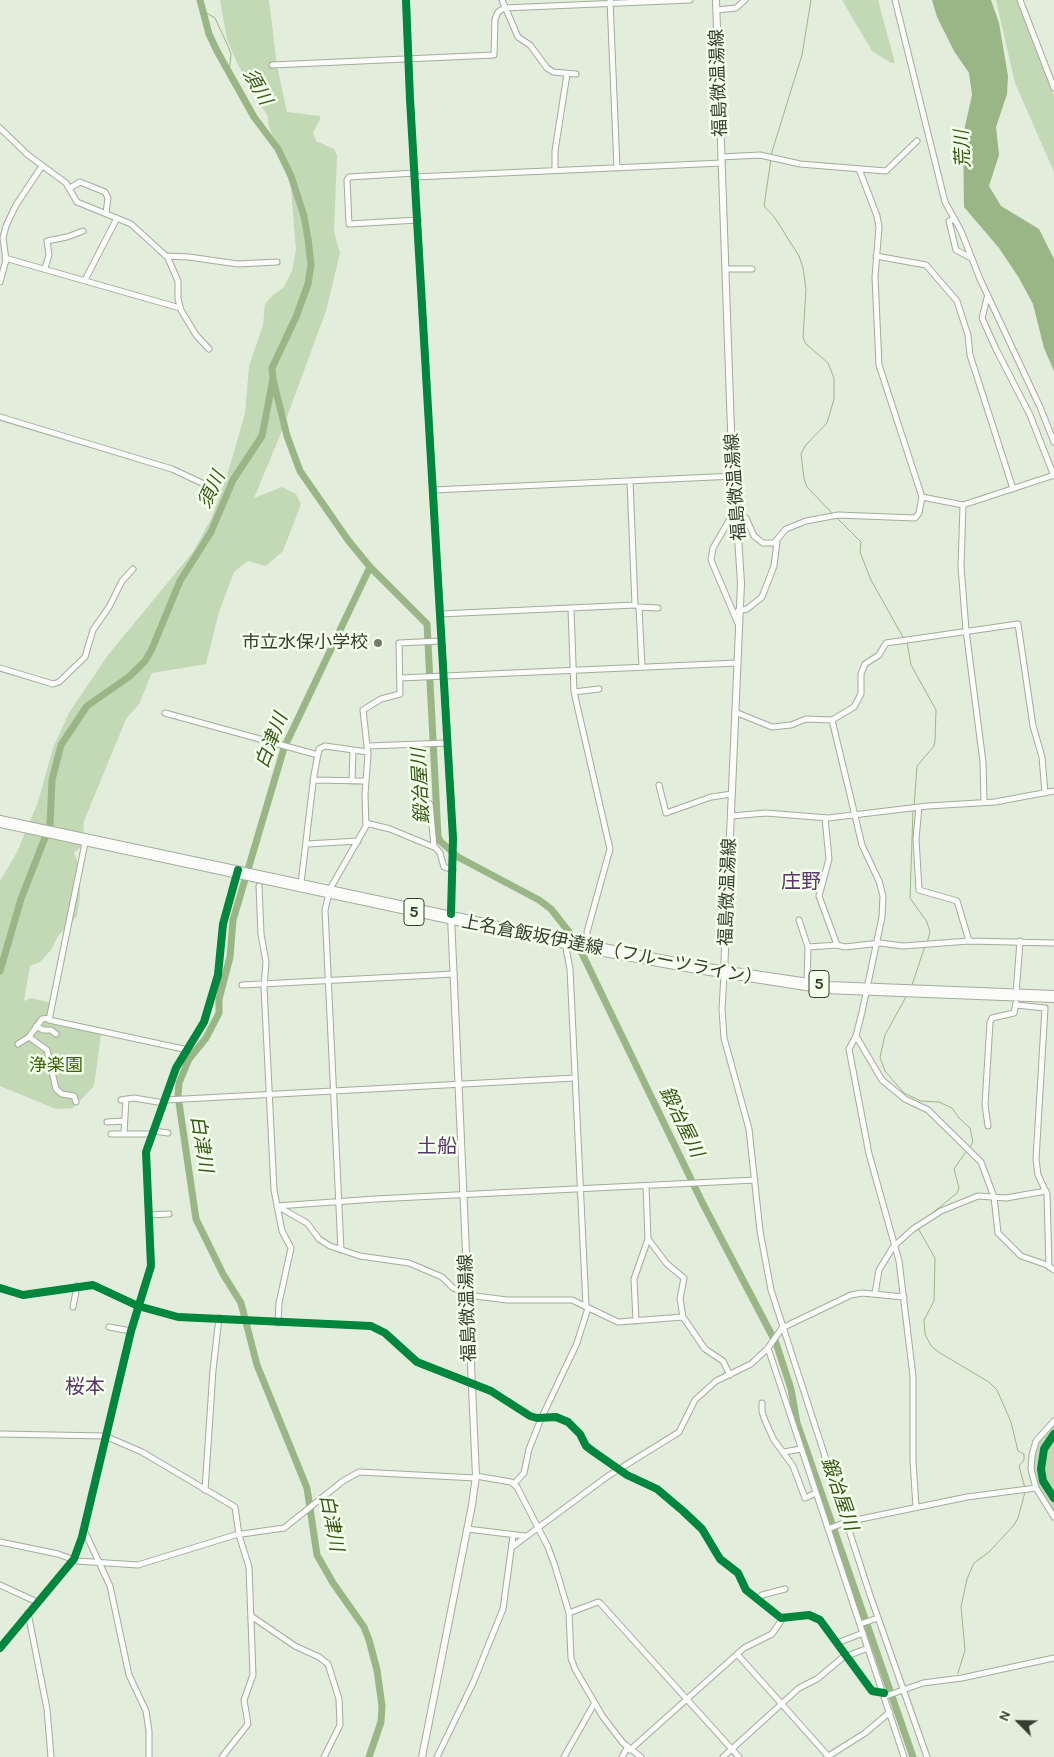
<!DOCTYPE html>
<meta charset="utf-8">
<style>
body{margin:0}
#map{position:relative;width:1054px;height:1757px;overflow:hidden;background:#e2eddb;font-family:Karla,sans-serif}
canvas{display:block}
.north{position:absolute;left:994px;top:1697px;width:50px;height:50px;-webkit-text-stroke:4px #f3ffeb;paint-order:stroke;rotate:293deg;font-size:14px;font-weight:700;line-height:20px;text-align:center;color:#363d30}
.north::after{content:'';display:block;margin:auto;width:18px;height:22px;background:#363d30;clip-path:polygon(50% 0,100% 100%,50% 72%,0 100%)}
</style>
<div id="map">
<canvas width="1054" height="1757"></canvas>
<div class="north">N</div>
</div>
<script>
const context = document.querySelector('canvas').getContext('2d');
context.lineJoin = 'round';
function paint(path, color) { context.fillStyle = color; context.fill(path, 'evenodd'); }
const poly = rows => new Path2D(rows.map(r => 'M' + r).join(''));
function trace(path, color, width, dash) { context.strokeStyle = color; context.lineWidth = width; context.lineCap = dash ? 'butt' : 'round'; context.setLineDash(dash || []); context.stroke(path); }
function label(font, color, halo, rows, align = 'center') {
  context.font = font + ' Karla,"Noto Sans JP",sans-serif'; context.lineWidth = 5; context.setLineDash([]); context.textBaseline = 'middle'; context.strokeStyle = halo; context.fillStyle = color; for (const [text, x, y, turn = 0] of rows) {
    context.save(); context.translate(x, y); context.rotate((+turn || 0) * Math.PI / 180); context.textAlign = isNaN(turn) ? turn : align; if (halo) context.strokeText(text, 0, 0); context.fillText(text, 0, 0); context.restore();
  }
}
paint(poly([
 [220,0,269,0,277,66,287,112,320,116,320,120,313,132,316,141,334,149,337,155,334,232,340,253,326,311,281,433,254,498,282,487,296,494,301,504,283,551,266,566,248,561,234,572,219,612,206,664,152,673,139,704,126,719,84,821,83,845,74,853,79,865,80,896,77,916,58,936,51,950,40,962,30,966,24,1001,31,998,51,1003,47,1020,51,1024,101,1034,94,1086,73,1108,56,1109,0,1086,0,881,17,852,38,802,53,748,69,713,108,655,193,552,211,519,225,482,245,414,249,366,263,325,265,304,272,296,284,287,292,271,296,250,290,177,268,124,268,117,238,65,227,39],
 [842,0,878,0,895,63,891,63,872,51],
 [996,0,1017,0,1040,55,1054,96,1054,172,1015,83],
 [1054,1423,1054,1512,1039,1488,1034,1472,1033,1459,1041,1438]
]), '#c3d8b4');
paint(poly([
 [932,0,991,0,999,23,1008,76,1007,94,996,127,999,155,989,186,1001,206,1039,229,1054,259,1054,371,1044,348,1033,304,1019,278,999,248,964,207,963,135,972,95,969,73,954,51,937,17]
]), '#9bb686');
trace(poly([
 [203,11,215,18,228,46,231,54,229,73],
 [771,155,802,55,811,0],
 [771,159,764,206,775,218,799,256,803,268,806,289,803,338,806,344,828,363,834,378,834,399,827,423,805,446,801,454,804,479,807,487,833,514],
 [837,518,861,542,860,552,871,580,904,639],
 [907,642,911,665,936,710,935,741,934,746,917,766,914,807],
 [913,811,910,898,927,922,930,932,927,943],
 [912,985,925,946],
 [907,995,885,1035,880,1057,885,1071,904,1093,921,1101,939,1102,952,1108,959,1118,970,1128,973,1142,970,1147],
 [930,1215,957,1193,959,1188,954,1169,967,1150],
 [918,1228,935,1258,934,1301,924,1320,925,1334,931,1346,940,1353,989,1382,997,1390,1011,1422,1018,1451,1024,1454,1024,1460,1019,1466,1025,1488],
 [958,1673,965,1650,961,1607,967,1579,974,1563,989,1552,1014,1525,1018,1518,1025,1492]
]), '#9bb686', 1);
trace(poly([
 [273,379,287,436,300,471,348,540,370,567,427,624,438,836,440,841,458,857,539,900,551,909,576,941,702,1202,776,1343,791,1389,797,1423,913,1757],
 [0,971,21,899,50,825,52,780,61,745,87,706,130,676,145,661,151,651,180,581,211,532,233,480,262,436,273,379,272,368,296,317,308,284,311,265,308,239,304,216,291,176,278,149,254,117,217,51,209,34,200,0],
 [369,1757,381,1722,382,1706,377,1670,369,1640,364,1627,333,1583,317,1555,307,1488,257,1365,241,1303,223,1274,196,1219,178,1096,179,1083,189,1059,206,1038,219,1013,219,999,230,957,233,920,284,748,370,567]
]), '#9bb686', 7);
const minor = poly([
 [406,0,410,99,453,838,451,914],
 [502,0,518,37,530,45,547,68,553,72,576,74],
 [610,0,617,168],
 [895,0,945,202,961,231,980,279,1040,407,1054,442],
 [1020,0,1054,88],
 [717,10,736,8,745,0],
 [272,65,494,55,495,19,498,12,504,8,690,0],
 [0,128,28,155,66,183,77,202,131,224,166,256,189,257,238,264,277,262],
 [721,157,760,155,800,164,886,171,917,141],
 [859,169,877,216,879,227,875,277,879,365,922,497],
 [555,170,555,151,567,74],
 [415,173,349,177,347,180,349,224,418,220],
 [415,177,722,163],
 [70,188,80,182,105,192,108,198,106,213],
 [955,219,949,221,956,250,971,258],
 [167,256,178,281,178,299,181,310,196,335,209,349],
 [876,256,926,265,957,301,968,335,970,355,1013,489],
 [5,258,180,308],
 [45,268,49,255,47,241,67,237,83,231],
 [726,269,752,269],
 [85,280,117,218],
 [0,282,6,260,3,238,6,226,16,205,42,166],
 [987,298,982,318,996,349,1030,415,1054,476],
 [0,417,172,469,204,484],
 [433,490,735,476],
 [963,505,961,567,966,630,983,762,984,802],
 [638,607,658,608],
 [639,608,642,667],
 [571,609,574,692,610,849,587,932,588,947],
 [738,611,747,609,762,597,774,566,777,542],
 [440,614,635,605,630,481],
 [739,626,711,560,713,548,730,519,746,518,754,536,763,543,774,543,786,529,806,521,838,515,915,518,919,513,922,497,963,505,1054,475],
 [0,668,53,684,59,682,85,657,93,630,109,607,122,581,133,569],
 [400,678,737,663],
 [574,692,599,689],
 [735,712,772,727,791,725,806,719,832,720,854,707,861,694,861,674,865,664,879,655,886,643,1018,624,1033,726,1042,757,1045,793],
 [165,713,318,755],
 [832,720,862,845,879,881,883,896,882,917,862,1012,856,1036,849,1049,869,1154,899,1261,913,1376,913,1461,916,1507],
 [368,746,447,743],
 [313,780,366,781],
 [352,781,353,751],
 [659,785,666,813,711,797,732,794],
 [430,804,434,847],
 [919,807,916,839,919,890,957,901,969,941,1054,943],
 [731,816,766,813,828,818,928,806,995,802,1054,791],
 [825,818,829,859,819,896,837,945,845,947,880,943,903,946,969,941],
 [366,823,390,829,436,848,440,853,444,867,453,870],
 [85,843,49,1020,188,1050],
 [307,844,358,841],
 [301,883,314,775,319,749,325,746,368,752],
 [259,886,261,934,266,962,264,987,274,1190,282,1231,291,1248,279,1303,278,1323],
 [799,920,808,947,807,982],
 [565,943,570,969,586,1306],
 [808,947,837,945],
 [724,974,722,1010,724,1038,749,1129,760,1231,771,1290,870,1595,927,1757],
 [242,985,454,974],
 [1016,994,1020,941],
 [1016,1005,1045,1008,1036,1159,1038,1175,1047,1194,1049,1267],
 [36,1026,43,1030,51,1030,56,1034],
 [856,1036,882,1080,905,1099,928,1110,981,1162,994,1197,998,1233,1021,1256,1047,1265,1054,1270],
 [29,1037,47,1050,56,1089,62,1094,74,1096,76,1102],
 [18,1044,29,1037,42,1019,50,1018],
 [121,1100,134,1098,164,1103],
 [166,1100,575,1078],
 [107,1122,124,1121],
 [988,1126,985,1105,990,1022,992,1018,1014,1013,1016,1003],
 [154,1131,168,1133],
 [124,1133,126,1099],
 [111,1134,152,1134],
 [277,1206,375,1199,755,1180],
 [277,1206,307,1223,319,1239,330,1246,360,1256,409,1263,442,1277,453,1288,467,1293],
 [149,1215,169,1214],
 [648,1239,667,1264,684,1278,680,1299,683,1317,705,1349,723,1361,730,1375],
 [341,1250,325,910,330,889,366,826,365,794,368,755,363,710,381,699,400,694,399,643,441,641],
 [0,1288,23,1295,93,1285,138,1306,178,1317,371,1326,385,1333,417,1362,491,1391,530,1416,537,1418,556,1417,568,1422,580,1434,586,1446,594,1452,627,1475,657,1489,683,1511,702,1529,720,1559,738,1573,746,1590,781,1618,809,1615,820,1620,872,1691,884,1693],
 [875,1294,879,1270,893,1247,913,1229,941,1211,978,1196,1006,1198,1046,1191],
 [467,1295,507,1300,572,1300,618,1322,683,1317],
 [73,1307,77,1286],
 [636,1321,634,1279,648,1239,646,1186],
 [109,1327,131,1331],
 [768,1348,904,1757],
 [762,1403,762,1412,766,1423,774,1440,793,1466,805,1498,816,1493],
 [1054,1421,1036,1441,1032,1455,1031,1469,1036,1488,1054,1517],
 [0,1434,105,1436,142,1452,235,1507,239,1535,249,1567,253,1675,244,1700,248,1724,222,1757],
 [784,1452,801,1449],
 [476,1476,511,1482,517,1487,548,1547,555,1566,569,1613,571,1658,575,1669,603,1717,623,1743,641,1757],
 [515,1483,524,1473,529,1449,541,1419,577,1343,588,1308],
 [205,1490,213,1370,219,1318],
 [467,1529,525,1536],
 [828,1529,846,1522,967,1497,1036,1488],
 [84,1530,110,1586,129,1675,146,1711,149,1731,149,1757],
 [0,1542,58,1554,77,1561,138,1565,235,1535,284,1528,343,1481,359,1472,476,1478],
 [512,1547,608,1476,679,1432,695,1400,716,1381,751,1364,768,1348,782,1328,851,1295,862,1293,904,1297],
 [0,1585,37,1602],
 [757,1599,762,1595,785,1589],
 [28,1613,47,1709,51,1757],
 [569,1613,598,1602,600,1603,739,1757],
 [251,1616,295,1646,319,1657,328,1664,339,1699,340,1725,324,1757],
 [860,1624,878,1618],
 [837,1643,863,1633],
 [0,1648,74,1559,82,1537,131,1331,151,1266,146,1152,176,1068,204,1022,218,975,223,924,237,871],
 [737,1654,829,1757],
 [886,1696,923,1683,962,1678,1054,1658],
 [630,1750,744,1648,772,1634,783,1618],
 [437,1757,473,1683,503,1609,513,1536],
 [564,1757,594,1704],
 [622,1757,627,1748],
 [723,1757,799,1688,817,1679,842,1658,868,1648],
 [827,1757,865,1733,890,1712]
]);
const major = poly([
 [716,0,731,430,741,583,724,973],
 [0,819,588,944,701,966,829,985,1054,994],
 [0,824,593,951,697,970,825,990,1054,999],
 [422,1757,472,1505,476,1476,451,917]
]);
trace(minor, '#a3ac9d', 7);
trace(major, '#a3ac9d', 8);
trace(minor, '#fbfcfa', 5);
trace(major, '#fbfcfa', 6);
trace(poly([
 [406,0,410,99,453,838,451,914],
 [0,1288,23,1295,93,1285,138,1306,178,1317,371,1326,385,1333,417,1362,491,1391,530,1416,537,1418,556,1417,568,1422,580,1434,586,1446,594,1452,627,1475,657,1489,683,1511,702,1529,720,1559,738,1573,746,1590,781,1618,809,1615,820,1620,872,1691,884,1693],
 [1054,1434,1044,1449,1041,1469,1043,1481,1054,1498],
 [0,1648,74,1559,82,1537,131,1331,151,1266,146,1152,176,1068,204,1022,218,975,223,924,238,870]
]), '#00873e', 8);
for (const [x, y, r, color] of [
 [378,643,5,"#727b6c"]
]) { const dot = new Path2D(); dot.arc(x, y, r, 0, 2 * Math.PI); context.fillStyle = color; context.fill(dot); trace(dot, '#f3ffeb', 2); }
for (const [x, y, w] of [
 [414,912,20],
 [819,984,20]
]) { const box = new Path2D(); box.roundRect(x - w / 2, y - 13.5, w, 27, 4); context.fillStyle = '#f3ffeb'; context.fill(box); trace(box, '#363d30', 1); }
label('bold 16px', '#363d30', null, [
 ["5",414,912],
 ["5",819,984]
]);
label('18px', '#363d30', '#f3ffeb', [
 ["福島微温湯線",719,83,-92],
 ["福島微温湯線",736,487,-94],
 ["福島微温湯線",728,892,-88],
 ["上名倉飯坂伊達線（フルーツライン）",612,951,11],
 ["福島微温湯線",468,1308,-92]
]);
label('18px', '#363d30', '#f3ffeb', [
 ["市立水保小学校",368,643]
], 'right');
label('18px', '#3b6505', '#f3ffeb', [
 ["浄楽園",56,1066]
]);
label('italic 19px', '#365615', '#f3ffeb', [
 ["須川",257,87,60],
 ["荒川",963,149,-93],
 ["須川",212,490,-65],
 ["白津川",272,741,-69],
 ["鍛冶屋川",421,786,-93],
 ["鍛冶屋川",681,1122,64],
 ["白津川",201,1144,81],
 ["鍛冶屋川",839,1494,71],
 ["白津川",331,1523,79]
]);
label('20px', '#59346d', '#f3ffeb', [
 ["庄野",801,882],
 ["土船",437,1147],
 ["桜本",85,1387]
]);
</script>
